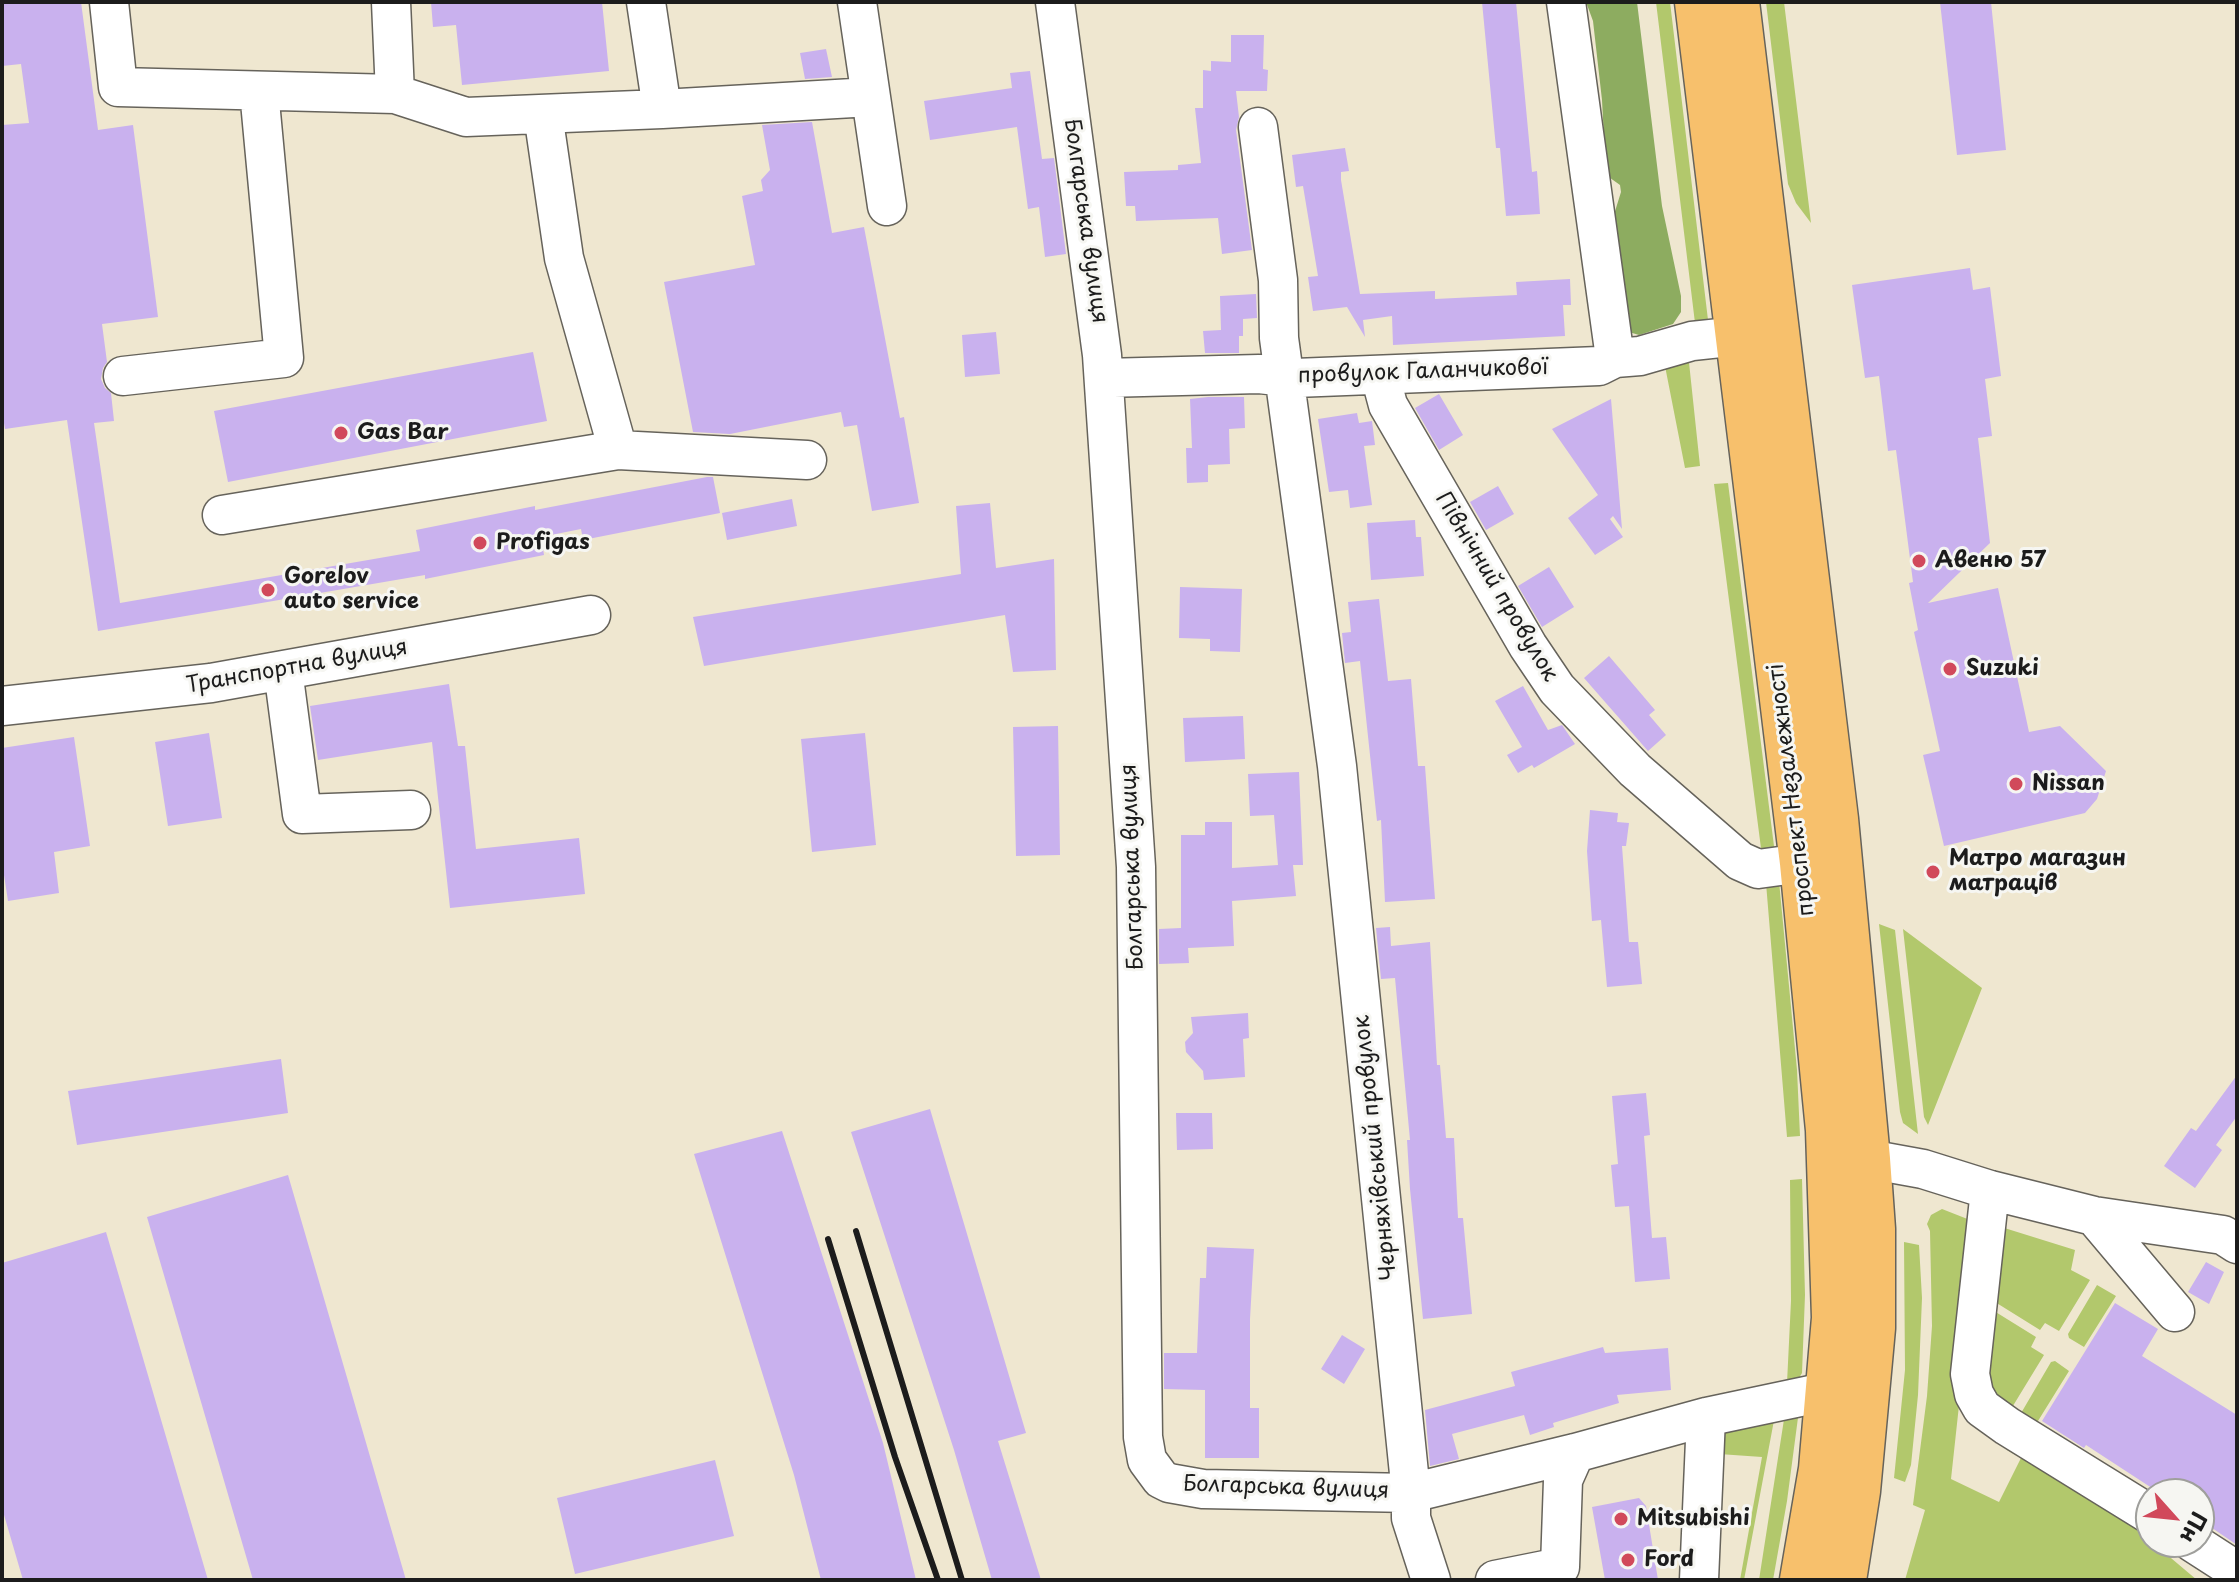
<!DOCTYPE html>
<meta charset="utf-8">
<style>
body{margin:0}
#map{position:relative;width:2239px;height:1582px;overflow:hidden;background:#efe7d0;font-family:"Playpen Sans",sans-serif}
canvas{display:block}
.frame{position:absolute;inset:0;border:4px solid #1c1c1c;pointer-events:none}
.north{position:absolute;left:2135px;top:1478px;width:80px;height:80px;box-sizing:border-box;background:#f6f6f2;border:2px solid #9f9f9c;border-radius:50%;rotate:117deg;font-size:22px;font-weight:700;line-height:32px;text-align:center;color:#1c1c1c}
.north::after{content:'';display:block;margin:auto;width:28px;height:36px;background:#d1495b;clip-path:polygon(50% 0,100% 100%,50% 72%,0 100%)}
</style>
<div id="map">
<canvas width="2239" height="1582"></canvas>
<div class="frame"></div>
<div class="north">Пн</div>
</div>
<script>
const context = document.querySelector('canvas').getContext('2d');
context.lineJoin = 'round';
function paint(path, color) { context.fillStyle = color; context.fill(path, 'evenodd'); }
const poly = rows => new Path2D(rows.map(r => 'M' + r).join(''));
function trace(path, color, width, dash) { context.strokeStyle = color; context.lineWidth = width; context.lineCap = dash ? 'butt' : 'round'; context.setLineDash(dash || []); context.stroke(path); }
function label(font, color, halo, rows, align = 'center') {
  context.font = font + ' "Playpen Sans",sans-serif'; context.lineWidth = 6; context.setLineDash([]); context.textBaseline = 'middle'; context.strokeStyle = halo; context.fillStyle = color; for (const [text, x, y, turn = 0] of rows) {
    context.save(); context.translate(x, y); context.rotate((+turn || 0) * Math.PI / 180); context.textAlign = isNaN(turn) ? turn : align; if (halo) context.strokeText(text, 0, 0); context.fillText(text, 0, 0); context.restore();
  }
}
paint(poly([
 [1656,2,1670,2,1708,320,1695,323],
 [1766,2,1784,2,1811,223,1796,203,1788,184],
 [1688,353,1700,466,1685,468,1664,361],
 [1728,483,1775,854,1762,856,1714,484],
 [1779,881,1797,1070,1800,1136,1787,1137,1766,883],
 [1879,924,1895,930,1918,1134,1903,1123,1900,1112],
 [1903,929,1982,988,1928,1125,1924,1117],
 [1802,1179,1805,1295,1802,1373,1799,1378,1787,1383,1791,1301,1790,1180],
 [1942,1209,1970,1220,1970,1304,1951,1479,1999,1502,2021,1458,2007,1450,2012,1448,2120,1515,2197,1580,1905,1580,1925,1510,1913,1505,1927,1396,1932,1326,1930,1231,1927,1224,1931,1215],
 [1998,1226,2075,1250,2071,1270,2090,1280,2059,1331,2045,1323,2040,1330,1987,1297],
 [1904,1242,1919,1245,1922,1298,1918,1395,1911,1465,1905,1482,1894,1478,1905,1370],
 [2097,1285,2116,1296,2084,1347,2069,1338,2068,1334],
 [1986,1306,2036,1337,2031,1347,2044,1355,2008,1414,1987,1398],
 [2055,1361,2069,1371,2033,1429,2017,1420,2051,1362],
 [1799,1410,1787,1501,1773,1580,1759,1580,1785,1413],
 [1775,1415,1744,1580,1740,1580,1762,1457,1719,1454,1712,1430]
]), '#b2c86c');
paint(poly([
 [1586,2,1637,2,1662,206,1681,296,1681,312,1673,324,1639,335,1629,332,1612,221,1621,192,1620,185,1606,175,1602,100,1593,21]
]), '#8dac60');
paint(poly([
 [2,2,81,2,98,130,133,125,158,317,102,324,107,362,103,368,101,379,105,388,111,393,114,421,94,423,120,603,420,551,416,530,535,506,535,510,707,477,713,477,720,513,583,540,581,529,541,537,544,555,425,579,425,575,98,631,67,420,5,429,2,411,2,125,29,123,21,64,2,66],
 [431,2,602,2,609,71,462,85,456,25,433,27],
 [1482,2,1516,2,1532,172,1537,171,1540,214,1506,216,1500,148,1496,148],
 [1940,2,1991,2,2006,150,1957,155],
 [1231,35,1264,35,1263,69,1268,70,1267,91,1236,91,1239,117,1236,130,1252,250,1222,254,1218,218,1136,221,1135,206,1126,206,1124,172,1178,170,1178,165,1201,163,1195,108,1203,108,1203,70,1211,71,1211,61,1231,62],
 [826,49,832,77,805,79,800,53],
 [1030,71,1042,159,1054,158,1066,254,1045,257,1039,207,1028,209,1017,127,930,140,924,101,1012,88,1010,73],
 [812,122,832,233,864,227,900,418,904,417,919,503,872,511,857,425,844,427,841,412,730,434,693,432,664,282,755,265,742,196,763,191,761,180,770,170,762,125],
 [1345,148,1349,171,1341,172,1341,180,1360,294,1435,291,1435,299,1517,295,1516,282,1570,279,1571,305,1563,305,1565,336,1393,345,1392,316,1363,320,1365,337,1347,307,1313,311,1308,277,1318,276,1303,186,1296,187,1292,155],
 [1970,268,1973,290,1990,287,2001,376,1985,379,1992,436,1978,438,1990,543,1928,603,1998,588,2029,732,2060,726,2106,771,2097,799,2085,813,1944,846,1923,755,1940,751,1914,632,1918,630,1909,583,1913,582,1896,450,1888,451,1879,376,1865,378,1852,285],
 [1256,294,1257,318,1243,319,1243,336,1239,336,1239,353,1205,353,1203,331,1221,330,1220,296],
 [996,332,1000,374,965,377,962,335],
 [533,352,547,421,228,482,214,411],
 [1439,394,1463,435,1439,450,1415,408],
 [1208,397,1244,397,1245,428,1229,429,1230,464,1208,465,1208,482,1187,483,1186,448,1192,448,1190,399],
 [1611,399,1622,529,1613,516,1610,519,1623,537,1595,555,1568,518,1598,495,1552,429],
 [1357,413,1359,423,1372,421,1375,445,1364,446,1372,505,1350,508,1348,490,1329,492,1318,419],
 [1498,486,1514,514,1486,530,1470,502],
 [792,499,797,526,727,540,722,513],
 [990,503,996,568,1054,559,1056,670,1013,672,1005,615,704,666,693,617,961,574,956,506],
 [1415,520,1416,537,1421,537,1424,576,1371,580,1367,523],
 [1549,567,1574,607,1542,627,1518,586],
 [1180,587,1242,589,1240,652,1210,651,1210,639,1179,638],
 [1379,599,1388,681,1411,679,1418,766,1425,766,1435,899,1385,902,1381,820,1377,821,1360,661,1345,663,1342,633,1351,632,1348,602],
 [1609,656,1655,710,1649,715,1666,735,1648,751,1584,678],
 [449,684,458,746,465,746,476,849,579,838,585,894,450,908,432,742,318,760,310,706],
 [1523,686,1548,730,1562,725,1575,744,1534,768,1532,765,1518,773,1507,755,1522,747,1495,701],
 [1243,716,1245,759,1185,762,1183,718],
 [1058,726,1060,855,1016,856,1013,727],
 [209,733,222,818,168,826,155,742],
 [865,733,876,845,812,852,801,739],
 [74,737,90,846,54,852,59,893,8,901,2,862,2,748],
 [1299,772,1303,865,1293,865,1296,896,1232,901,1234,946,1188,948,1189,963,1159,964,1159,929,1181,928,1181,835,1205,835,1205,822,1232,822,1232,868,1278,865,1274,815,1250,816,1248,774],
 [1590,810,1618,813,1617,822,1629,823,1626,846,1622,846,1629,942,1638,942,1642,984,1607,987,1601,920,1592,921,1587,851],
 [1390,927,1391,946,1430,942,1437,1065,1440,1065,1446,1138,1454,1138,1458,1218,1463,1218,1472,1314,1423,1319,1410,1189,1407,1140,1410,1140,1395,978,1381,979,1376,928],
 [1248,1013,1249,1038,1243,1039,1245,1077,1204,1080,1203,1071,1186,1052,1185,1042,1193,1033,1191,1017],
 [281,1059,288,1113,77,1145,68,1091],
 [2237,1075,2237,1116,2216,1145,2222,1150,2195,1188,2164,1166,2191,1128,2196,1131],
 [1646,1093,1650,1135,1644,1136,1652,1238,1666,1237,1670,1279,1635,1282,1629,1206,1615,1207,1611,1165,1618,1164,1612,1096],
 [930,1109,1026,1433,998,1441,1041,1580,992,1580,954,1450,851,1132],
 [1176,1113,1212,1113,1213,1149,1177,1150],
 [782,1131,883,1443,916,1580,821,1580,794,1475,694,1154],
 [288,1175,406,1580,253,1580,147,1217],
 [106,1232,208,1580,23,1580,2,1508,2,1263],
 [1207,1247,1254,1249,1250,1319,1250,1408,1259,1408,1259,1458,1205,1458,1205,1390,1164,1389,1164,1353,1197,1353,1200,1278,1206,1278],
 [2206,1262,2224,1272,2209,1304,2188,1292],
 [2115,1303,2158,1329,2142,1356,2237,1415,2237,1545,2199,1519,2199,1494,2161,1494,2086,1445,2084,1448,2042,1421],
 [1342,1335,1365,1349,1344,1384,1321,1369],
 [1603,1347,1605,1353,1668,1348,1671,1390,1617,1395,1619,1403,1553,1423,1554,1427,1530,1435,1524,1415,1452,1434,1459,1459,1430,1466,1425,1410,1515,1386,1511,1372],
 [715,1460,734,1536,575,1574,557,1498],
 [1639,1498,1646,1506,1658,1580,1605,1580,1592,1507]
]), '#c9b1ee');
const minor = poly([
 [109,2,118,87,395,94,466,117,662,109],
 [391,2,395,94],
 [646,2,662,109,871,97],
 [857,2,887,206],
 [1055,2,1102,355,1136,867,1143,1437,1147,1460,1161,1479,1169,1483,1203,1489,1411,1493,1575,1453,1706,1417,1829,1391],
 [1566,2,1615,358],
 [1258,127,1278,280,1279,338,1337,766,1411,1493,1411,1518,1431,1580],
 [1380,375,1388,405,1528,646,1557,689,1635,770,1740,861,1758,869,1802,863],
 [123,376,284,358,259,91],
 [1104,378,1259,374,1295,378,1599,366,1615,358,1640,356,1692,341,1739,336],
 [618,450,807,460],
 [222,515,618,450,564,258,543,114],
 [283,670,302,814,411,810],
 [2,706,211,683,591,615],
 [1868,1159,1923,1169,1990,1190,2094,1216,2223,1235,2237,1244],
 [1990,1190,1970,1374,1974,1394,1982,1408,2007,1426,2151,1515],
 [2094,1216,2175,1312],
 [2192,1542,2237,1571],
 [1495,1580,1560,1567,1563,1480,1575,1453],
 [1699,1580,1706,1417]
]);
const major = poly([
 [1697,2,1802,863,1828,1130,1834,1318,1821,1469,1802,1580],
 [1737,2,1836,819,1868,1159,1873,1229,1873,1328,1858,1491,1844,1580]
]);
trace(minor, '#66635b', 41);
trace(major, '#66635b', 47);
trace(minor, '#fff', 38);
trace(major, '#f7c06c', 44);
trace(poly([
 [856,1231,962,1580],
 [828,1239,895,1457,938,1580]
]), '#1c1c1c', 6);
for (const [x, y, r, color] of [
 [341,433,8,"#d1495b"],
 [480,543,8,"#d1495b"],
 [1919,561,8,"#d1495b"],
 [268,590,8,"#d1495b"],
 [1950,669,8,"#d1495b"],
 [2016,784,8,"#d1495b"],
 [1933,872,8,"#d1495b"],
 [1621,1519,8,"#d1495b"],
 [1628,1560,8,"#d1495b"]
]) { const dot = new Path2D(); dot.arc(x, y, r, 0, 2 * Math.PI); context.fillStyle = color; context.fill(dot); trace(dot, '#f6f6f2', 3); }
label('22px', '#1c1c1c', '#f6f6f2', [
 ["Болгарська вулиця",1085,221,82],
 ["провулок Галанчикової",1423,372,-2],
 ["Північний провулок",1496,587,59],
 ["Транспортна вулиця",297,667,-10],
 ["проспект Незалежності",1792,790,-97],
 ["Болгарська вулиця",1133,867,-92],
 ["Черняхівський провулок",1376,1148,-96],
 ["Болгарська вулиця",1286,1488,2]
]);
label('bold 22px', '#1c1c1c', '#f6f6f2', [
 ["Gas Bar",357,433],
 ["Profigas",496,543],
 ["Авеню 57",1935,561],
 ["Gorelov",284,577],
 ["auto service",284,602],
 ["Suzuki",1966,669],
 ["Nissan",2032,784],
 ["Матро магазин",1949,859],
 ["матраців",1949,884],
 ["Mitsubishi",1637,1519],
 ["Ford",1644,1560]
], 'left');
</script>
